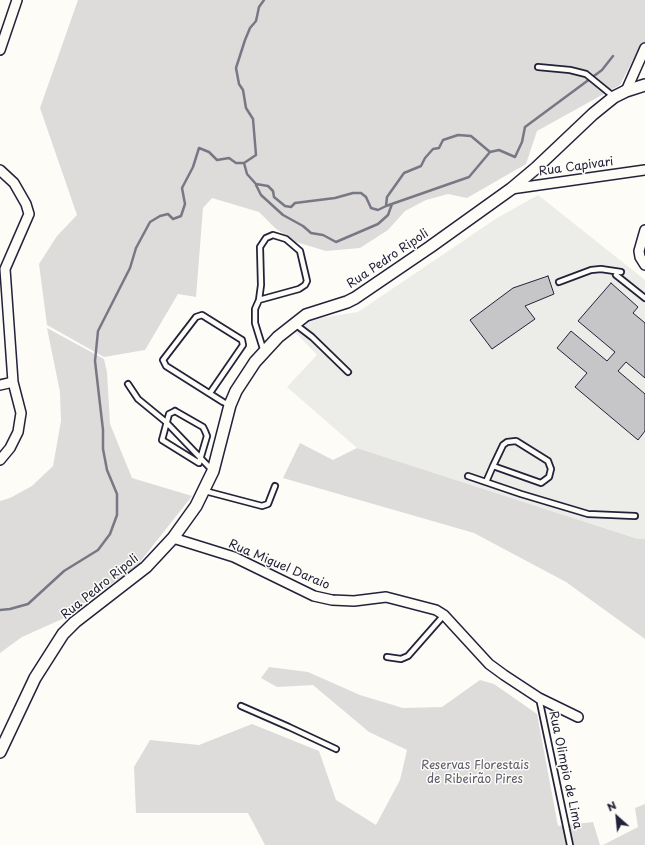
<!DOCTYPE html>
<meta charset="utf-8">
<style>
body{margin:0}
#map{position:relative;width:645px;height:845px;overflow:hidden;background:#fdfcf7;font-family:"Playpen Sans",sans-serif}
canvas{display:block}
.north{position:absolute;left:597px;top:797px;width:40px;height:40px;-webkit-text-stroke:3px #fdfcf7;paint-order:stroke;rotate:333deg;font-size:11px;font-weight:700;line-height:16px;text-align:center;color:#22223b}
.north::after{content:'';display:block;margin:auto;width:14px;height:18px;background:#22223b;clip-path:polygon(50% 0,100% 100%,50% 72%,0 100%)}
</style>
<div id="map">
<canvas width="645" height="845"></canvas>
<div class="north">N</div>
</div>
<script>
const context = document.querySelector('canvas').getContext('2d');
context.lineJoin = 'round';
function paint(path, color) { context.fillStyle = color; context.fill(path, 'evenodd'); }
const poly = rows => new Path2D(rows.map(r => 'M' + r).join(''));
function trace(path, color, width, dash) { context.strokeStyle = color; context.lineWidth = width; context.lineCap = dash ? 'butt' : 'round'; context.setLineDash(dash || []); context.stroke(path); }
function label(font, color, halo, rows, align = 'center') {
  context.font = font + ' "Playpen Sans",sans-serif'; context.lineWidth = 3; context.setLineDash([]); context.textBaseline = 'middle'; context.strokeStyle = halo; context.fillStyle = color; for (const [text, x, y, turn = 0] of rows) {
    context.save(); context.translate(x, y); context.rotate((+turn || 0) * Math.PI / 180); context.textAlign = isNaN(turn) ? turn : align; if (halo) context.strokeText(text, 0, 0); context.fillText(text, 0, 0); context.restore();
  }
}
paint(poly([
 [538,195,645,280,645,539,638,539,357,448,287,387,317,355,294,331,307,320,358,312,497,218]
]), '#ecece9');
paint(poly([
 [78,0,645,0,645,60,639,48,620,85,537,131,526,164,467,198,448,194,426,200,405,211,388,230,360,248,326,251,296,242,275,228,259,212,212,198,203,208,196,297,178,294,145,350,104,357,47,325,39,264,57,236,77,215,40,108],
 [47,328,104,359,107,372,110,424,132,478,192,496,136,567,62,619,22,637,0,653,0,501,10,498,32,486,53,466,61,421,60,392],
 [300,443,333,460,357,448,638,539,645,539,645,639,566,582,474,533,283,478],
 [269,667,308,672,360,695,403,708,442,707,480,680,494,684,537,714,558,826,593,822,600,845,265,845,248,813,136,813,134,767,150,740,199,745,252,724,319,751,336,800,376,825,400,780,407,750,369,732,313,685,277,687,261,678],
 [645,804,645,845,603,845,638,827,635,808]
]), '#dddcdb');
trace(poly([
 [244,163,256,155,253,119,246,108,243,90,239,84,236,68,245,40,250,28,256,21,259,7,264,0],
 [256,185,261,195,283,215,303,226,311,233,323,235,336,242,378,224,388,215,392,204],
 [386,206,387,197,404,173,421,166,425,158,433,149,439,148,443,140,458,135,471,136,490,152],
 [0,610,10,609,28,604,64,571,98,550,110,534,117,515,117,494,107,470,103,449,103,430,95,361,98,331,130,268,136,248,150,222,160,216,168,214,173,219,181,216,185,204,182,188,193,167,199,148,209,152,217,160,229,158,236,163,244,163,247,174,256,184,268,186,273,191,274,197,285,206,291,207,295,203,335,198,353,193,361,193,366,197,371,208,378,210,386,206,469,177,490,152,499,150,515,157,522,142,525,127,602,70,613,56]
]), '#787885', 2.5);
const building = poly([
 [548,276,554,294,525,306,535,319,492,349,470,320,513,288,548,276],
 [611,283,638,307,633,313,645,323,645,378,626,362,618,371,645,394,645,431,638,440,575,387,587,373,557,348,571,331,607,361,615,352,578,321,611,283]
]);
paint(building, '#c6c6c8');
trace(building, '#22223b', 1);
const service = poly([
 [538,67,570,70,586,74,613,96],
 [616,275,645,298],
 [559,282,591,270,601,269,621,272],
 [259,300,299,289,305,285,307,281,300,251,286,239,273,235,266,238,260,247,261,285,259,300,255,309,255,323,264,352],
 [295,324,312,337,348,372],
 [128,384,138,399,166,422,212,470],
 [210,393,243,345,242,340,202,315,196,317,163,360,166,366,223,402,230,405],
 [175,411,203,427,205,431,207,436,199,463,162,440,169,414,175,411],
 [468,476,521,494,588,514,635,516],
 [486,482,493,466,503,445,507,442,516,441,548,461,551,469,549,477,541,483,493,466],
 [205,491,262,506,268,504,275,486],
 [387,657,401,659,408,656,444,615],
 [539,698,570,845],
 [241,706,289,727,336,749]
]);
const minor = poly([
 [0,50,17,0],
 [626,91,645,48],
 [0,170,14,183,26,204,29,214,5,269,13,382,21,413,18,432,10,448,0,460],
 [511,189,645,170],
 [645,230,639,251,640,257,645,265],
 [0,385,13,382],
 [173,538,234,557,314,596,332,600,354,601,386,597,436,610,444,615,489,664,504,675,539,698,578,717]
]);
const tertiary = poly([
 [0,752,35,678,63,634,75,622,146,567,173,538,196,506,213,471,230,405,236,391,255,362,278,337,306,315,347,302,355,298,430,247,511,189,536,168,593,114,614,97,626,91,645,85]
]);
trace(service, '#22223b', 8);
trace(minor, '#22223b', 12);
trace(tertiary, '#22223b', 14);
trace(service, '#fdfcf7', 4.5);
trace(minor, '#fdfcf7', 9);
trace(tertiary, '#fdfcf7', 11);
label('12px', '#22223b', '#fdfcf7', [
 ["Rua Capivari",576,167,-8],
 ["Rua Pedro Ripoli",388,259,-34],
 ["Rua Miguel Daraio",279,565,23],
 ["Rua Pedro Ripoli",100,587,-39],
 ["Rua Olimpio de Lima",565,770,78]
]);
label('12px', '#5a5a6b', '#fdfcf7', [
 ["Reservas Florestais",475,766],
 ["de Ribeirão Pires",475,780]
]);
</script>
